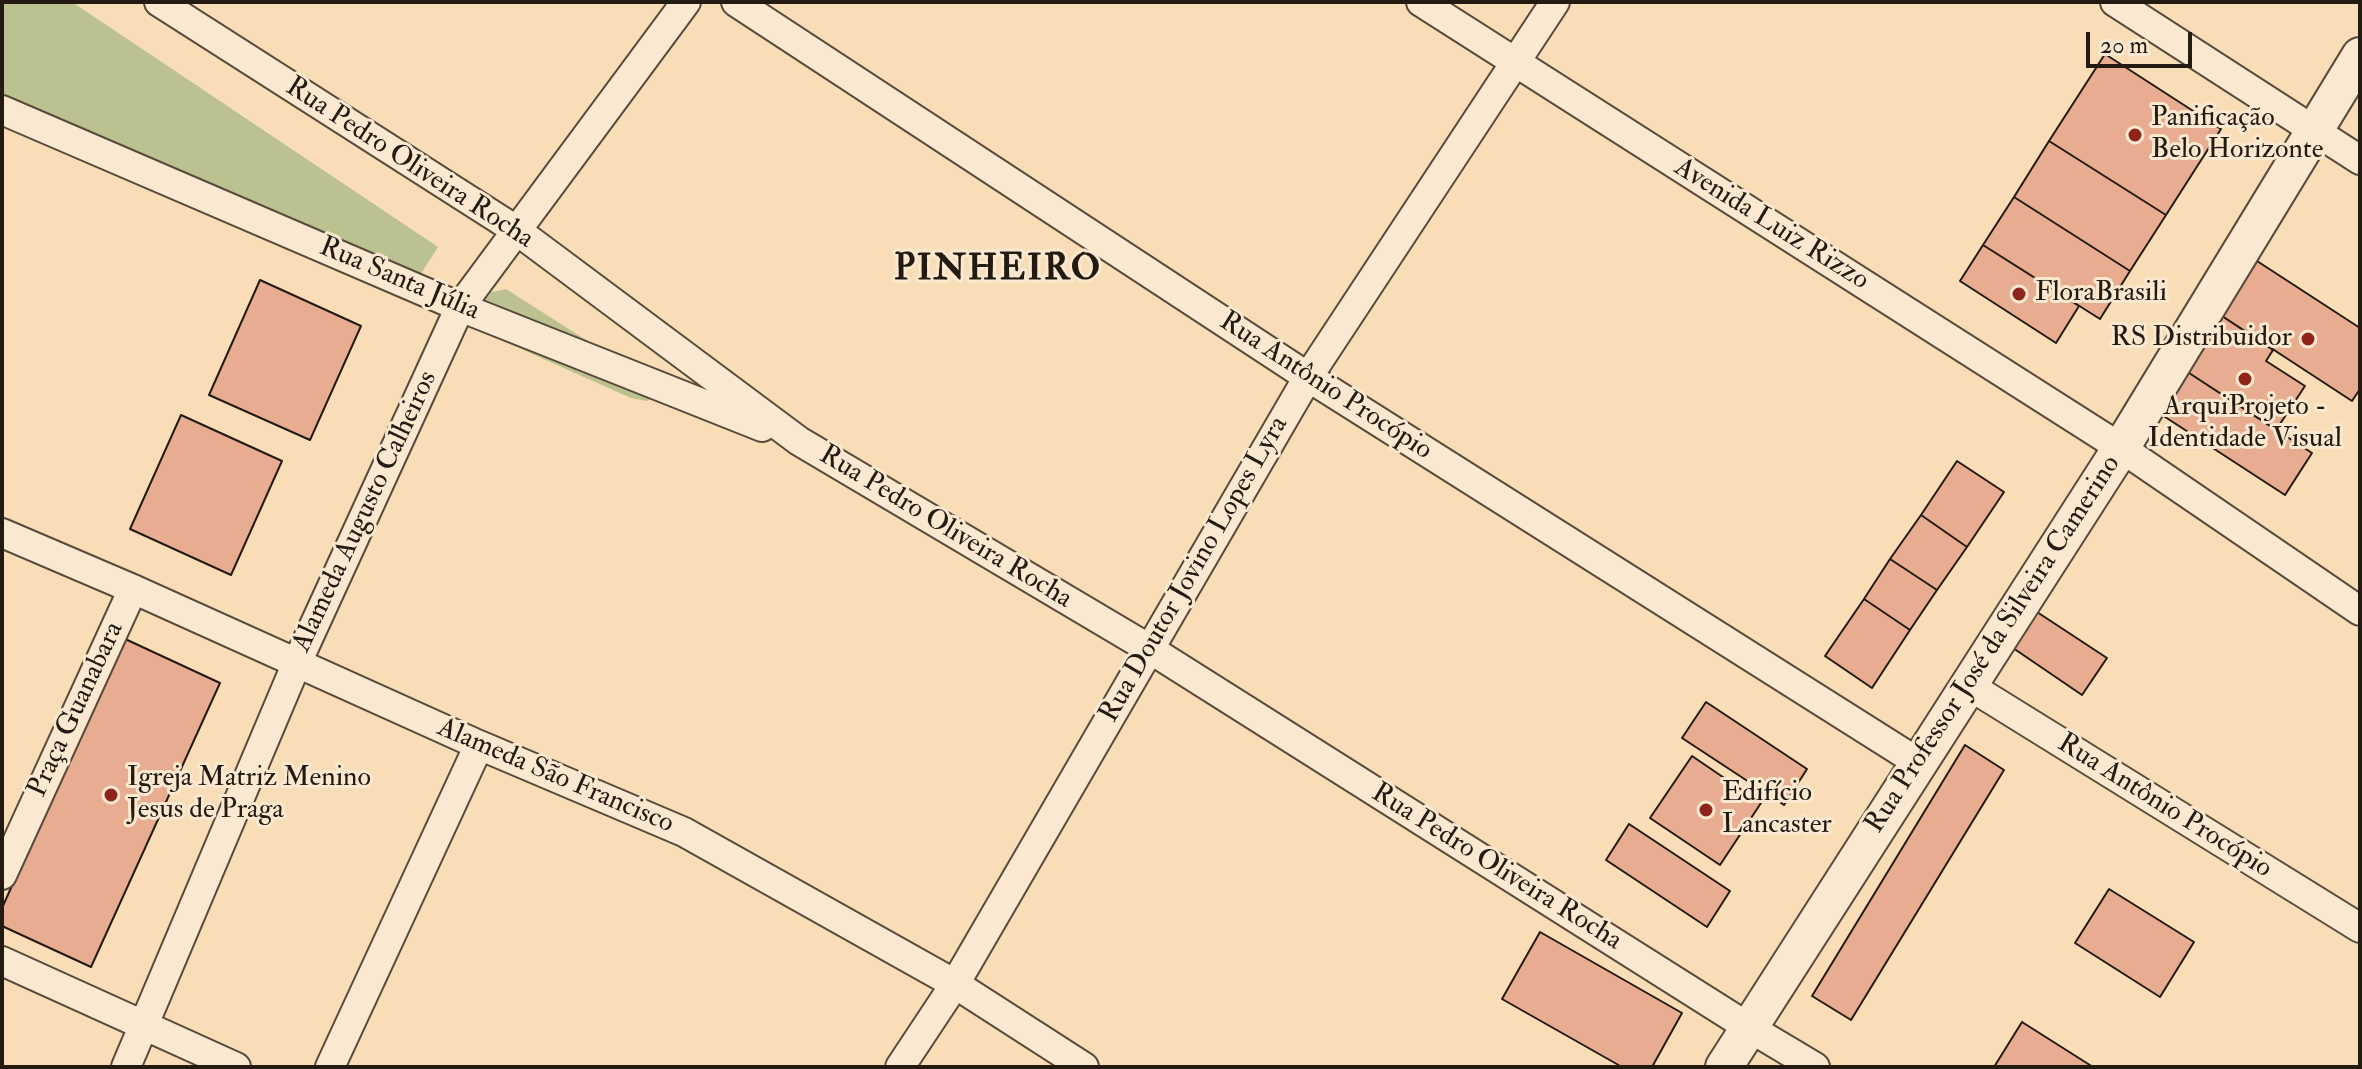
<!DOCTYPE html>
<meta charset="utf-8">
<style>
body{margin:0}
#map{position:relative;width:2362px;height:1069px;overflow:hidden;background:#f8ddb7;font-family:"IM FELL Double Pica",serif}
canvas{display:block}
.frame{position:absolute;inset:0;border:4px solid #231a12;pointer-events:none}
.scale{position:absolute;left:2086px;top:32px;width:106px;height:36px;box-sizing:border-box;border:4px solid #231a12;border-top:0;padding-left:10px;font-size:24px;line-height:28px;white-space:nowrap;color:#231a12;-webkit-text-stroke:6px #fae9d0;paint-order:stroke}
</style>
<div id="map">
<canvas width="2362" height="1069"></canvas>
<div class="frame"></div>
<div class="scale">20 m</div>
</div>
<script>
const context = document.querySelector('canvas').getContext('2d');
context.lineJoin = 'round';
function paint(path, color) { context.fillStyle = color; context.fill(path, 'evenodd'); }
const poly = rows => new Path2D(rows.map(r => 'M' + r).join(''));
function trace(path, color, width, dash) { context.strokeStyle = color; context.lineWidth = width; context.lineCap = dash ? 'butt' : 'round'; context.setLineDash(dash || []); context.stroke(path); }
function label(font, color, halo, rows, align = 'center') {
  context.font = font + ' "IM FELL Double Pica",serif'; context.lineWidth = 6; context.setLineDash([]); context.textBaseline = 'middle'; context.strokeStyle = halo; context.fillStyle = color; for (const [text, x, y, turn = 0] of rows) {
    context.save(); context.translate(x, y); context.rotate((+turn || 0) * Math.PI / 180); context.textAlign = isNaN(turn) ? turn : align; if (halo) context.strokeText(text, 0, 0); context.fillText(text, 0, 0); context.restore();
  }
}
paint(poly([
 [2,2,72,2,438,247,406,297,2,105],
 [506,289,652,382,654,397,647,401,631,398,485,333,480,319,482,303,492,292]
]), '#bbc290');
const building = poly([
 [2105,54,2221,129,2166,215,2049,141,2105,54],
 [2049,141,2166,215,2130,271,2014,197,2049,141],
 [2014,197,2130,271,2100,319,1983,245,2014,197],
 [1983,245,2079,306,2056,343,1960,281,1983,245],
 [2257,261,2360,328,2360,389,2352,401,2222,316,2257,261],
 [260,280,361,326,310,440,209,395,260,280],
 [2222,316,2273,350,2266,361,2305,386,2276,430,2186,371,2222,316],
 [2186,371,2312,453,2285,495,2159,413,2186,371],
 [181,415,282,461,231,575,130,529,181,415],
 [1957,461,2004,492,1967,547,1921,515,1957,461],
 [1921,515,1967,547,1937,590,1890,559,1921,515],
 [1890,559,1937,590,1910,630,1864,599,1890,559],
 [1864,599,1910,630,1872,688,1825,656,1864,599],
 [2037,612,2107,658,2082,695,2013,648,2037,612],
 [123,638,220,683,91,967,2,926,2,908,123,638],
 [1706,702,1807,769,1784,805,1682,738,1706,702],
 [1965,745,2004,770,1851,1020,1812,996,1965,745],
 [1692,756,1761,803,1720,865,1650,818,1692,756],
 [1629,824,1730,891,1707,927,1606,860,1629,824],
 [2109,889,2194,942,2160,997,2075,943,2109,889],
 [1540,932,1682,1013,1652,1067,1622,1067,1502,999,1540,932],
 [2022,1022,2093,1067,1994,1067,2022,1022]
]);
paint(building, '#e8ad91');
trace(building, '#231a12', 2);
const minor = poly([
 [159,2,516,230,799,441,1148,648,1748,1027,1815,1067],
 [736,2,1308,377,1919,763],
 [1421,2,2121,448,2360,611],
 [2115,2,2360,160],
 [2,110,460,307,762,427],
 [2,533,133,589,479,745,684,832,955,984,1084,1067],
 [1968,685,2360,928],
 [2,875,133,589],
 [2,961,236,1067],
 [126,1067,296,665,460,307,686,2],
 [330,1067,479,745],
 [900,1067,955,984,1308,377,1555,2]
]);
const tertiary = poly([
 [1724,1067,2121,448,2360,56]
]);
trace(minor, '#584b3b', 32);
trace(tertiary, '#584b3b', 40);
trace(minor, '#fae9d0', 28);
trace(tertiary, '#fae9d0', 36);
for (const [x, y, r, color] of [
 [2135,135,8,"#8f2418"],
 [2019,294,8,"#8f2418"],
 [2308,339,8,"#8f2418"],
 [2245,379,8,"#8f2418"],
 [111,795,8,"#8f2418"],
 [1706,810,8,"#8f2418"]
]) { const dot = new Path2D(); dot.arc(x, y, r, 0, 2 * Math.PI); context.fillStyle = color; context.fill(dot); trace(dot, '#fae9d0', 3); }
label('28px', '#231a12', '#fae9d0', [
 ["Panificação",2151,119],
 ["Belo Horizonte",2151,151],
 ["FloraBrasili",2035,294],
 ["RS Distribuidor",2292,339,"right"],
 ["ArquiProjeto -",2245,408,"center"],
 ["Identidade Visual",2245,440,"center"],
 ["Igreja Matriz Menino",127,779],
 ["Jesus de Praga",127,811],
 ["Edifício",1722,794],
 ["Lancaster",1722,826]
], 'left');
label('28px', '#231a12', '#fae9d0', [
 ["Rua Pedro Oliveira Rocha",409,164,33],
 ["Avenida Luiz Rizzo",1771,225,32],
 ["Rua Santa Júlia",399,280,23],
 ["Rua Antônio Procópio",1325,387,33],
 ["Alameda Augusto Calheiros",366,512,-65],
 ["Rua Pedro Oliveira Rocha",945,528,31],
 ["Rua Doutor Jovino Lopes Lyra",1195,570,-60],
 ["Rua Professor José da Silveira Camerino",1994,645,-57],
 ["Praça Guanabara",77,710,-65],
 ["Alameda São Francisco",555,777,23],
 ["Rua Antônio Procópio",2164,807,32],
 ["Rua Pedro Oliveira Rocha",1496,868,32]
]);
context.letterSpacing = '2px';
label('bold 36px', '#231a12', '#fae9d0', [
 ["PINHEIRO",998,271]
]);
context.letterSpacing = '0px';
</script>
